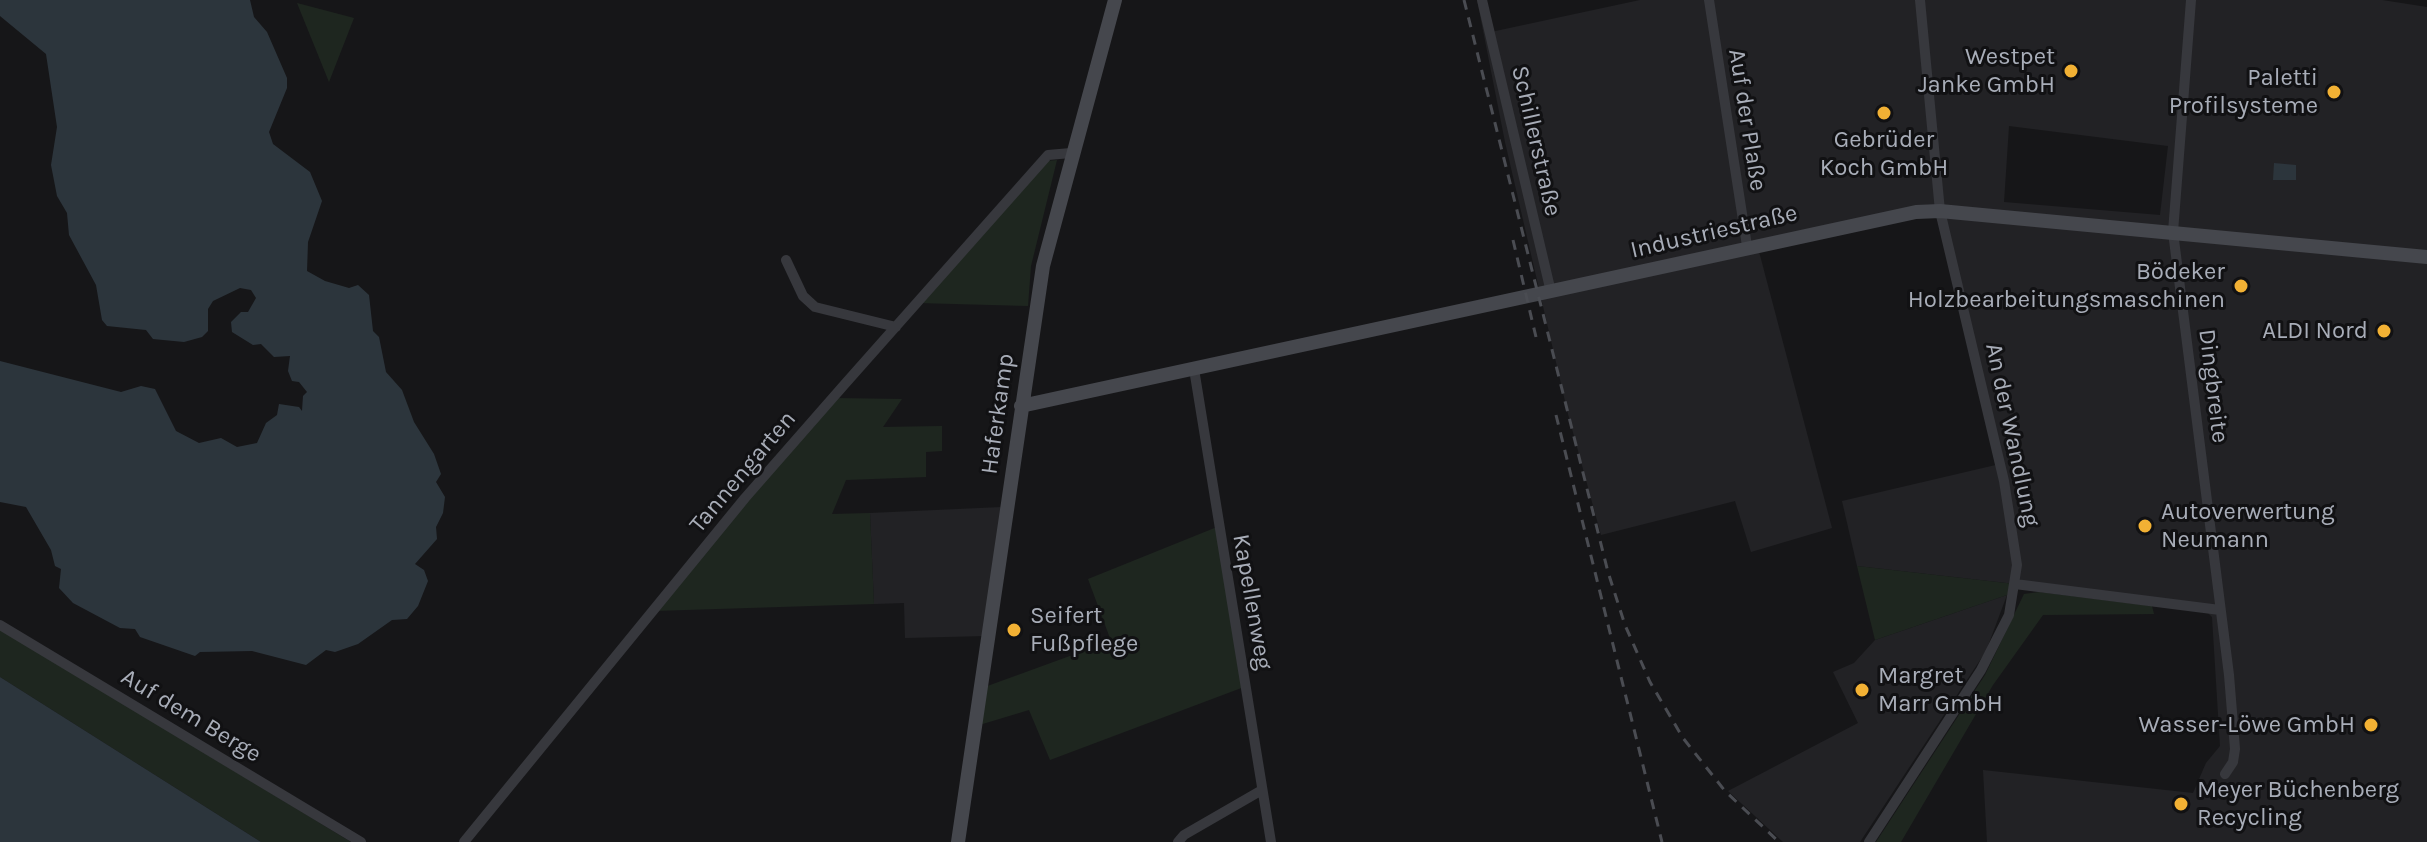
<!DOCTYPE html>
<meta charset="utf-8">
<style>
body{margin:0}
canvas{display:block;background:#161618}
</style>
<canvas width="2427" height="842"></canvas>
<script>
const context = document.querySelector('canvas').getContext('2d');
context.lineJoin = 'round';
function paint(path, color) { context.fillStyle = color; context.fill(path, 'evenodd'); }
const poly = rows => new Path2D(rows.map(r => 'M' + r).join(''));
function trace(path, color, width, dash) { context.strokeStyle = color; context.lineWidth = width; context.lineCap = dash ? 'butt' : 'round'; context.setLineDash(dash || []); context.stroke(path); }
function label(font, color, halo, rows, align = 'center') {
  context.font = font + ' Karla,sans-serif'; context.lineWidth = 6; context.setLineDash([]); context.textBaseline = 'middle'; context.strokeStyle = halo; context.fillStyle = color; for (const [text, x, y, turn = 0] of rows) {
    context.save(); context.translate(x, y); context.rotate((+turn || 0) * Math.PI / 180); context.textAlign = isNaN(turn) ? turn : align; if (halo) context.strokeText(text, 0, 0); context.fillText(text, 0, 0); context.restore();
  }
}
paint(poly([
 [1477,0,1491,32,1640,0,2382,0,2427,7,2427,842,1987,842,1983,770,2193,793,2206,763,2220,746,2212,617,2208,613,2015,584,1857,566,1842,501,2000,464,1940,211,1757,244,1832,528,1751,552,1735,501,1601,535,1568,414,1505,142],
 [2009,126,2168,146,2160,215,2004,202],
 [1002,507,985,636,905,638,904,603,874,604,870,513],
 [2007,595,1986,651,1860,842,1783,842,1728,791,1858,723,1833,672,1854,663,1875,640]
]), '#222225');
paint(poly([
 [297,3,354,18,329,82],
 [1057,160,1031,266,1028,306,918,303,1047,161],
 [834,398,902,399,883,427,942,426,942,451,926,452,926,477,846,480,832,514,870,513,874,604,654,611],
 [1217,527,1244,687,1050,760,1029,710,976,726,982,688,1111,641,1088,579],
 [1857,566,2015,584,2007,595,1875,640],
 [2039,592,2152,606,2154,614,2043,615,1993,685,1901,842,1876,842,1985,675,2024,594],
 [0,628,351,842,261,842,0,677]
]), '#1e261f');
paint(poly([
 [0,0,250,0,254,17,267,32,287,78,287,88,269,132,273,144,310,172,322,201,308,242,307,271,325,281,349,288,358,285,369,295,373,331,379,337,386,372,402,390,414,422,434,454,441,474,436,482,445,497,443,513,436,527,437,539,415,564,424,570,428,581,418,606,407,619,392,620,358,644,335,652,326,650,306,665,252,651,200,652,195,656,140,637,135,629,120,628,73,603,59,588,61,569,55,566,51,550,26,507,0,502,0,361,121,392,141,386,155,389,176,431,199,443,221,438,237,447,257,443,266,423,277,415,279,404,299,407,302,411,303,396,307,392,299,382,292,381,288,371,290,356,274,357,261,344,253,345,232,332,231,322,241,312,248,312,256,298,251,290,240,288,213,301,208,309,208,331,202,337,184,342,153,339,146,330,107,326,102,320,96,285,69,235,67,213,57,196,51,165,57,127,46,54,0,16],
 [2274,163,2296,165,2296,180,2273,180],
 [0,677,261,842,0,842]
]), '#2c353c');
trace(poly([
 [1482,0,1551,292],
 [1709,0,1747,246],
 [2191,0,2173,232,2229,675,2235,749,2233,762,2225,774],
 [786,260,803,296,815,307,896,327],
 [1194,369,1271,842],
 [2015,584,2220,610],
 [0,625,361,842],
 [464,842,745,498,844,385,1048,155,1071,153],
 [1178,842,1184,835,1262,790],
 [1869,842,1981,670,2009,615,2017,565,2004,481,1940,211,1920,0]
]), '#37383d', 10);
trace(poly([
 [1021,406,1916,212,1940,211,2427,257],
 [958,842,1043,266,1115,0]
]), '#45474d', 14);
trace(poly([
 [1464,0,1608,572,1625,625,1650,682,1683,738,1725,791,1779,842],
 [1513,240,1536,337],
 [1556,415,1662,842]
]), '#4a4c52', 3, [10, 8]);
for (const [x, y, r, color] of [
 [2071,71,8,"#f2b134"],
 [2334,92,8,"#f2b134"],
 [1884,113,8,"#f2b134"],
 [2241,286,8,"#f2b134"],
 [2384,331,8,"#f2b134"],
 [2145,526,8,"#f2b134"],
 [1014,630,8,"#f2b134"],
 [1862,690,8,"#f2b134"],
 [2371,725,8,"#f2b134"],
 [2181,804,8,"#f2b134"]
]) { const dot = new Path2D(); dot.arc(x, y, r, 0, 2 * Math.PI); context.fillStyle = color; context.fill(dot); trace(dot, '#111113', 3); }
label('24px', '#a8adb8', '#111113', [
 ["Westpet",2055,57],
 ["Janke GmbH",2055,85],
 ["Paletti",2318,78],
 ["Profilsysteme",2318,106],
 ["Gebrüder",1884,140,"center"],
 ["Koch GmbH",1884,168,"center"],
 ["Bödeker",2225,272],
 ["Holzbearbeitungsmaschinen",2225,300],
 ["ALDI Nord",2368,331],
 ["Autoverwertung",2161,512,"left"],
 ["Neumann",2161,540,"left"],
 ["Seifert",1030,616,"left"],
 ["Fußpflege",1030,644,"left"],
 ["Margret",1878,676,"left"],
 ["Marr GmbH",1878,704,"left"],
 ["Wasser-Löwe GmbH",2355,725],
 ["Meyer Büchenberg",2197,790,"left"],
 ["Recycling",2197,818,"left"]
], 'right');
label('24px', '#a8adb8', '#111113', [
 ["Auf der Plaße",1747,120,81],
 ["Schillerstraße",1536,141,77],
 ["Industriestraße",1714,232,-13],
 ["Dingbreite",2213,386,83],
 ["Haferkamp",998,414,-82],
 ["An der Wandlung",2012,435,78],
 ["Tannengarten",743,472,-50],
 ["Kapellenweg",1252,602,80],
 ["Auf dem Berge",191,716,31]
]);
</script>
